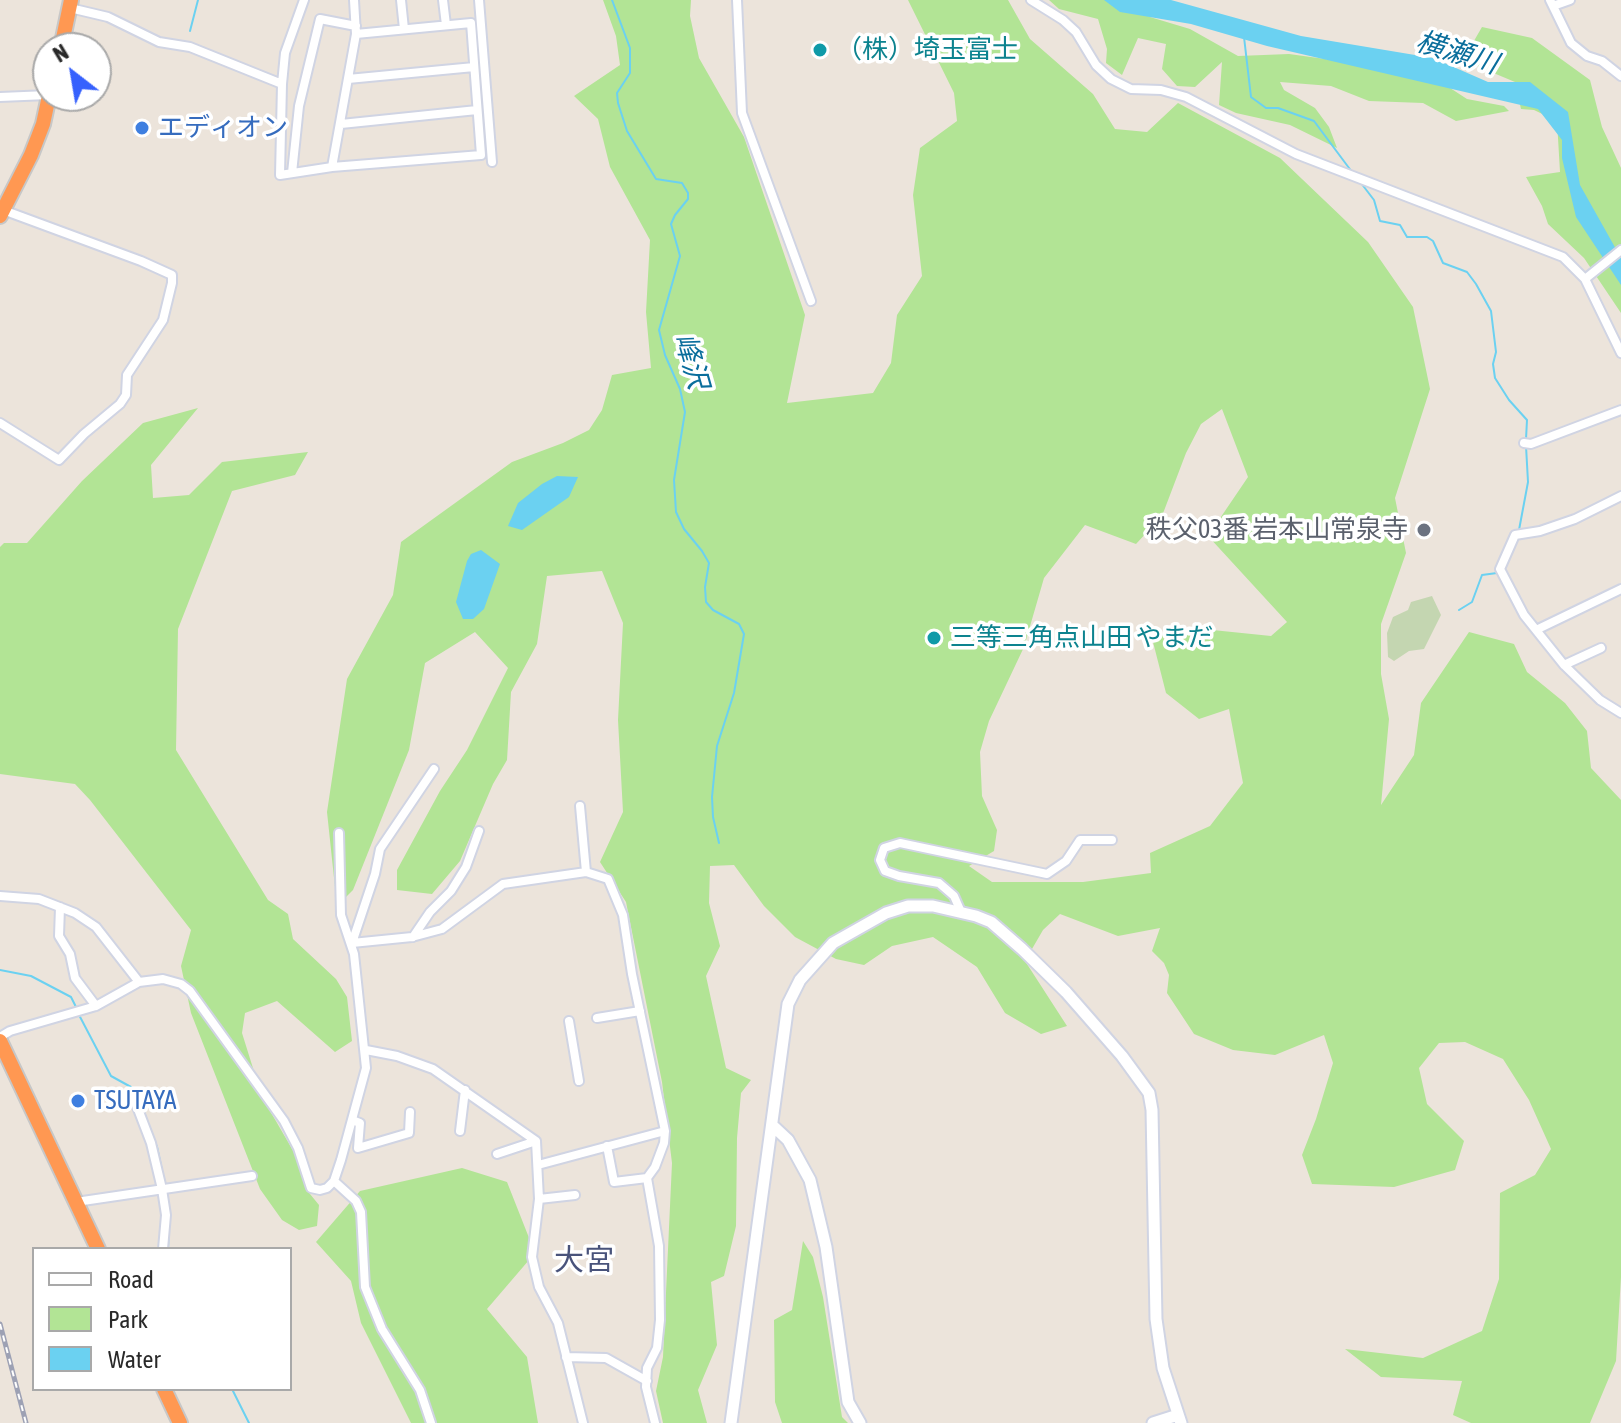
<!DOCTYPE html>
<meta charset="utf-8">
<style>
body{margin:0}
#map{position:relative;width:1621px;height:1423px;overflow:hidden;background:#ece4db;font-family:"Asap Condensed",sans-serif}
canvas{display:block}
.legend{position:absolute;left:32px;top:1247px;width:260px;height:144px;box-sizing:border-box;background:#fff;border:2px solid #a9a9a9;margin:0;padding:10px 14px;list-style:none;font-size:24px;color:#292929}
.legend li{display:flex;align-items:center;gap:16px;height:40px}
.legend b{width:40px;border:2px solid #a9a9a9}
.north{position:absolute;left:32px;top:32px;width:80px;height:80px;box-sizing:border-box;background:#fff;border:2px solid #a9a9a9;border-radius:50%;rotate:329deg;font-size:22px;font-weight:700;line-height:32px;text-align:center;color:#292929}
.north::after{content:'';display:block;margin:auto;width:28px;height:36px;background:#3661fd;clip-path:polygon(50% 0,100% 100%,50% 72%,0 100%)}
</style>
<div id="map">
<canvas width="1621" height="1423"></canvas>
<ul class="legend">
<li><b style="height:10px;background:#fff"></b>Road</li>
<li><b style="height:22px;background:#b2e495"></b>Park</li>
<li><b style="height:22px;background:#6bd1f1"></b>Water</li>
</ul>
<div class="north">N</div>
</div>
<script>
const context = document.querySelector('canvas').getContext('2d');
context.lineJoin = 'round';
function paint(path, color) { context.fillStyle = color; context.fill(path, 'evenodd'); }
const poly = rows => new Path2D(rows.map(r => 'M' + r).join(''));
function trace(path, color, width, dash) { context.strokeStyle = color; context.lineWidth = width; context.lineCap = dash ? 'butt' : 'round'; context.setLineDash(dash || []); context.stroke(path); }
function label(font, color, halo, rows, align = 'center') {
  context.font = font + ' "Asap Condensed","Noto Sans JP",sans-serif'; context.lineWidth = 7; context.setLineDash([]); context.textBaseline = 'middle'; context.strokeStyle = halo; context.fillStyle = color; for (const [text, x, y, turn = 0] of rows) {
    context.save(); context.translate(x, y); context.rotate((+turn || 0) * Math.PI / 180); context.textAlign = isNaN(turn) ? turn : align; if (halo) context.strokeText(text, 0, 0); context.fillText(text, 0, 0); context.restore();
  }
}
paint(poly([
 [603,0,691,0,690,16,699,58,744,137,805,315,787,403,873,393,891,363,897,315,922,276,913,195,920,148,957,121,954,93,908,0,1008,0,1030,39,1093,94,1115,129,1147,132,1178,103,1280,158,1368,242,1413,307,1430,389,1395,498,1406,553,1381,624,1381,674,1389,719,1381,805,1414,755,1421,703,1469,632,1514,644,1527,672,1565,703,1587,731,1591,768,1621,800,1621,1277,1616,1361,1590,1423,1471,1423,1453,1415,1462,1381,1381,1377,1345,1349,1423,1358,1482,1331,1499,1279,1500,1193,1535,1175,1551,1149,1529,1100,1503,1059,1465,1042,1439,1043,1419,1068,1427,1104,1464,1141,1455,1170,1394,1187,1312,1184,1302,1155,1316,1119,1333,1063,1324,1035,1275,1055,1233,1050,1194,1034,1167,993,1169,975,1164,963,1152,951,1160,928,1118,936,1060,914,1043,930,1025,961,1067,1026,1041,1034,1005,1013,977,967,933,937,892,946,864,965,836,959,795,937,764,906,734,865,710,866,709,903,720,946,706,976,726,1068,751,1080,741,1093,737,1138,736,1226,724,1276,711,1282,717,1345,698,1390,707,1423,663,1423,656,1391,663,1357,672,1163,662,1082,626,902,600,862,623,812,618,720,623,623,602,571,547,576,537,644,511,692,507,760,493,784,460,861,432,894,397,890,397,870,440,791,467,750,508,668,475,632,425,663,409,750,353,890,337,906,327,812,347,679,393,595,401,542,512,462,563,443,589,430,602,410,612,375,651,368,646,312,650,240,610,167,598,119,574,96,620,65,616,36],
 [1222,409,1248,477,1208,536,1287,622,1271,636,1193,628,1152,638,1166,693,1199,719,1229,709,1243,783,1210,826,1150,853,1151,873,1083,882,992,882,969,866,994,851,997,830,982,796,980,752,989,721,1024,647,1044,578,1085,525,1136,544,1162,516,1186,453,1201,424],
 [1049,0,1116,0,1150,17,1190,29,1238,56,1289,54,1427,73,1467,99,1504,106,1509,111,1456,121,1423,103,1369,101,1331,86,1280,82,1284,90,1315,108,1329,127,1337,148,1290,125,1236,113,1219,105,1222,62,1195,87,1177,86,1162,69,1166,44,1138,38,1122,75,1106,63,1107,49,1098,19,1059,9],
 [1482,27,1532,38,1590,80,1602,127,1621,168,1621,313,1584,258,1548,224,1542,206,1526,177,1560,172,1557,121,1534,110,1521,109,1515,82,1472,64,1471,46],
 [198,408,151,465,153,498,189,495,222,462,308,452,295,475,232,491,178,629,176,750,268,900,288,914,293,939,336,979,347,997,352,1041,335,1052,277,1001,245,1013,242,1033,262,1097,295,1154,310,1194,319,1205,317,1226,299,1230,282,1220,260,1189,191,1013,181,966,191,930,90,800,75,784,0,774,0,547,4,543,27,543,82,481,143,423],
 [462,1168,507,1182,535,1253,487,1309,527,1357,538,1423,411,1423,361,1323,351,1281,316,1242,360,1191],
 [803,1241,813,1257,823,1297,842,1417,848,1423,782,1423,775,1402,774,1320,792,1310]
]), '#b2e495');
paint(poly([
 [1432,596,1441,615,1424,649,1409,651,1394,661,1388,657,1387,633,1393,617,1408,610,1411,602]
]), '#c4d6b1');
paint(poly([
 [1104,0,1171,0,1301,36,1433,58,1488,82,1530,82,1568,112,1580,185,1621,258,1621,285,1576,217,1562,158,1562,140,1538,109,1267,46,1191,24,1120,12],
 [557,476,578,477,569,497,522,530,508,526,518,503,542,484],
 [481,550,500,564,484,609,473,619,463,619,456,602,467,561,471,554]
]), '#6bd1f1');
trace(poly([
 [612,0,630,48,630,73,617,93,618,103,627,131,656,179,682,183,688,193,688,199,675,215,671,224,680,256,659,330,665,355,680,389,685,412,674,480,676,512,684,529,702,551,709,563,705,587,706,602,713,610,739,624,744,634,734,693,717,746,712,797,713,817,719,843],
 [190,31,198,0],
 [1244,37,1251,97,1266,108,1278,108,1314,121,1352,172],
 [1361,183,1374,200,1380,221,1400,225,1407,237,1427,237,1433,241,1443,263,1467,272,1476,284,1491,311,1496,352,1493,364,1495,378,1509,400,1527,420,1526,439],
 [1519,530,1528,482,1526,446],
 [1505,568,1514,548],
 [1459,610,1472,602,1482,575,1497,573],
 [0,970,31,976,71,997,76,1007],
 [78,1013,111,1076,131,1087,138,1096,157,1147,164,1180],
 [166,1191,169,1208],
 [168,1249,169,1222],
 [232,1389,249,1423]
]), '#6bd1f1', 2);
const street = poly([
 [401,0,404,29],
 [443,0,446,25],
 [479,0,492,162],
 [737,0,742,113,811,301],
 [1031,0,1063,20,1076,32,1096,65,1111,79,1131,89,1161,90,1186,97,1296,154,1563,257,1585,279,1621,353],
 [1550,0,1571,43,1587,56,1602,61,1621,76],
 [1553,6,1570,0],
 [70,8,108,17,159,42,190,47,282,84,285,53,304,0],
 [348,79,474,67],
 [282,84,280,175,332,167,481,155,471,23,356,34],
 [0,97,48,95],
 [341,124,477,110],
 [332,167,356,34,354,0],
 [292,173,299,106,320,19,356,26],
 [1585,279,1621,250],
 [0,423,59,460,84,434,120,404,126,395,127,375,163,320,172,283,172,275,141,261,3,210],
 [1524,443,1531,444,1621,410],
 [1621,496,1575,519,1540,531,1515,535,1500,569,1524,615,1564,665,1600,700,1621,713],
 [1536,630,1621,589],
 [1564,665,1601,648],
 [580,806,586,872],
 [0,896,39,899,75,913,96,927,139,982],
 [60,907,59,936,70,954,75,978,96,1006],
 [961,912,954,896,939,883,899,876,885,871,880,860,884,848,900,843,1047,874,1066,861,1080,840,1112,840],
 [413,937,430,912,451,891,466,867,479,831],
 [352,943,412,937,442,929,503,884,586,872,608,879,623,915,632,974,665,1131,664,1143,655,1167,647,1178,659,1246,660,1320,657,1348,647,1368,646,1387,655,1423],
 [352,943,375,874,380,849,434,769],
 [597,1018,640,1011],
 [569,1021,579,1081],
 [0,1037,10,1031,96,1006,139,982,163,979,181,984,190,991,284,1121,298,1148,311,1188,320,1190,327,1188,334,1181,341,1160,366,1068,354,954,341,915,339,833],
 [366,1050,397,1056,433,1069,536,1141,539,1199,532,1257,539,1287,558,1323,583,1423],
 [133,1096,151,1143,162,1189,166,1215,163,1249],
 [352,1120,360,1123,358,1148,409,1133,410,1112],
 [460,1131,465,1090],
 [607,1146,614,1182,647,1178],
 [497,1154,536,1141],
 [538,1165,665,1131],
 [334,1181,356,1201,361,1212,365,1287,382,1329,420,1390,431,1423],
 [539,1199,575,1195],
 [76,1202,252,1176],
 [566,1357,606,1358,647,1381]
]);
const secondary = poly([
 [772,1125,788,1140,810,1180,826,1247,848,1402,860,1423],
 [731,1423,788,1004,800,980,833,943,886,913,908,906,933,906,976,916,991,922,1022,949,1066,992,1122,1056,1149,1093,1152,1110,1156,1319,1163,1368,1181,1423],
 [1153,1423,1178,1415]
]);
const highway = poly([
 [61,48,71,0],
 [0,216,31,155,43,124,49,96],
 [0,1041,98,1249],
 [164,1389,180,1423]
]);
trace(street, '#d0d4e3', 12);
trace(secondary, '#d0d4e3', 15);
trace(highway, '#c7c7c7', 18);
trace(street, '#fff', 8);
trace(secondary, '#fff', 11);
trace(highway, '#ff9852', 14);
const rail = poly([
 [0,1324,26,1423]
]);
trace(rail, '#9da1b4', 5);
trace(rail, '#fff', 2, [6]);
for (const [x, y, r, color] of [
 [820,50,8,"#0f9aa8"],
 [142,128,8,"#3f7fe0"],
 [1424,530,8,"#6b7280"],
 [934,638,8,"#0f9aa8"],
 [78,1101,8,"#3f7fe0"]
]) { const dot = new Path2D(); dot.arc(x, y, r, 0, 2 * Math.PI); context.fillStyle = color; context.fill(dot); trace(dot, '#fff', 3); }
label('26px', '#0d838f', '#fff', [
 ["（株）埼玉富士",836,50],
 ["三等三角点山田 やまだ",950,638]
], 'left');
label('26px', '#366cbe', '#fff', [
 ["エディオン",158,128],
 ["TSUTAYA",94,1101]
], 'left');
label('26px', '#5b616d', '#fff', [
 ["秩父03番 岩本山常泉寺",1408,530]
], 'right');
label('italic 28px', '#0a6e9c', '#fff', [
 ["横瀬川",1457,53,17],
 ["峰沢",691,361,74]
]);
label('30px', '#49537b', '#fff', [
 ["大宮",584,1261]
]);
</script>
